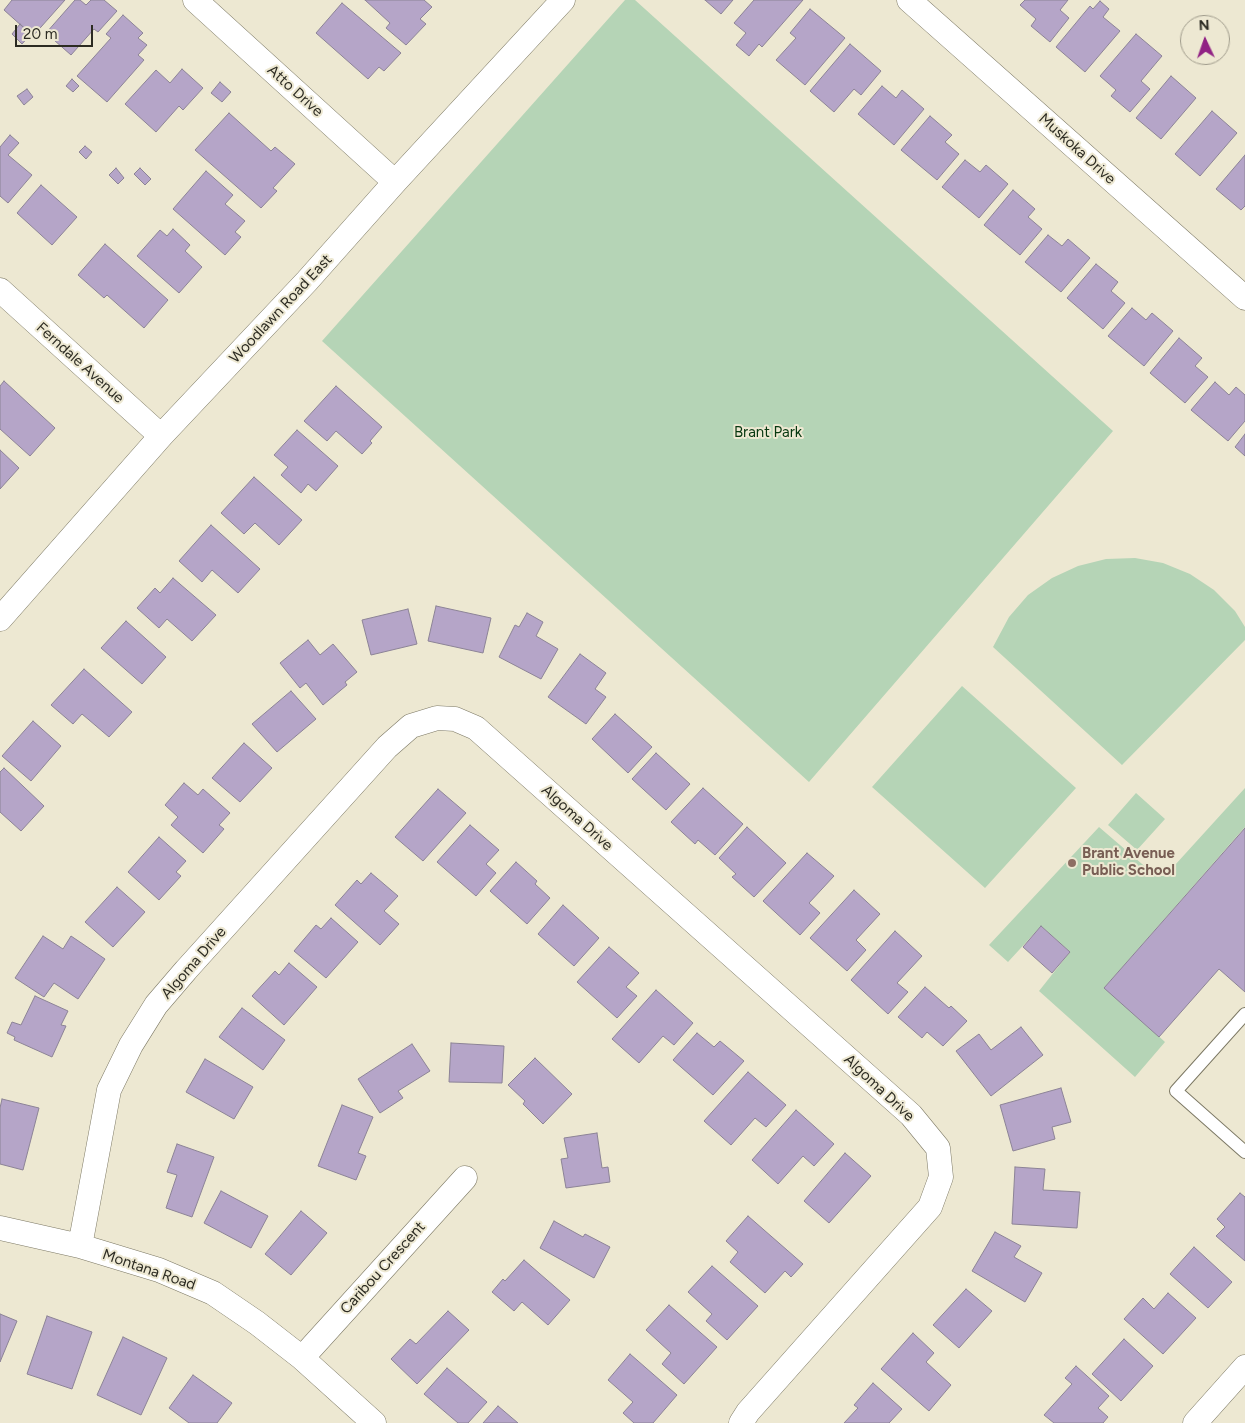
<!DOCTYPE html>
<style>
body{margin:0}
#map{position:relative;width:1245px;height:1423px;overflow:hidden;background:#ede8d2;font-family:Figtree,sans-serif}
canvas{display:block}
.north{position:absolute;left:1180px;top:15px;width:50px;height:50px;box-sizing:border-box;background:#ede8d2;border:1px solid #a09c8c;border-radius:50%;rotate:357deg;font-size:14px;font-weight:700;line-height:20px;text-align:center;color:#2c2b22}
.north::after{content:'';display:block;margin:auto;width:18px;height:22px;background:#912284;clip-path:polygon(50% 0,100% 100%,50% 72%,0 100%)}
.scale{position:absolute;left:15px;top:25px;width:78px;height:22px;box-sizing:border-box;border:2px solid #2c2b22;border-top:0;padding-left:6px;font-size:15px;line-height:18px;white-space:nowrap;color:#2c2b22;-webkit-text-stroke:4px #ede8d2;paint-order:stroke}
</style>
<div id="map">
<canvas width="1245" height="1423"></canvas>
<div class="north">N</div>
<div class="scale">20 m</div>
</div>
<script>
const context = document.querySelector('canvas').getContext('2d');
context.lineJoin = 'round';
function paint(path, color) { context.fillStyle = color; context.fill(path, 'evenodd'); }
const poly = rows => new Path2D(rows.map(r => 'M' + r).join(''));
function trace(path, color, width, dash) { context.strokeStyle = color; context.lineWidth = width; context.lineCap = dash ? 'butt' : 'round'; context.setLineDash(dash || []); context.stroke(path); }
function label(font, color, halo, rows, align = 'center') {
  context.font = font + ' Figtree,sans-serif'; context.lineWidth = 4; context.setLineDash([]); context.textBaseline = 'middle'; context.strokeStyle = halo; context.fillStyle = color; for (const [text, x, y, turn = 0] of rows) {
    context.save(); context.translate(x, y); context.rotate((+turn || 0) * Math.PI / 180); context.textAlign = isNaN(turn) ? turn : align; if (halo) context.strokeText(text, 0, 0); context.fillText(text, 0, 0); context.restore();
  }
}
paint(poly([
 [625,0,635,0,1113,431,809,782,322,341],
 [1135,558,1163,563,1190,574,1214,590,1235,611,1245,627,1245,640,1122,765,993,647,1009,617,1028,595,1052,578,1078,566,1106,559],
 [962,686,1076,788,985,888,872,787],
 [1245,788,1245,827,1105,987,1165,1042,1135,1077,1039,991,1070,952,1041,926,1008,962,989,945,1099,827,1156,876,1165,876],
 [1136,793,1165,819,1137,850,1108,825]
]), '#b5d4b6');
const building = poly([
 [12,0,65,0,33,36,4,10,12,0],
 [75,0,80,0,86,5,91,0,104,0,117,11,98,32,94,29,71,55,46,33,75,0],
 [365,0,424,0,432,7,420,19,426,24,406,45,386,28,390,23,365,0],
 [705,0,733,0,721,14,705,0],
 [754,0,803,0,762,47,759,44,749,56,736,45,746,33,734,23,754,0],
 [1025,0,1068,0,1060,10,1069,18,1050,42,1031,26,1036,19,1020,5,1025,0],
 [1100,1,1109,9,1103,17,1120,31,1085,72,1056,47,1090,6,1093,9,1100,1],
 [342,3,401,53,384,71,379,67,368,79,316,33,342,3],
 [810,9,845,38,805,85,776,60,796,38,790,33,810,9],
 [123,15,143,33,138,38,147,45,138,55,144,60,107,102,77,76,111,38,106,34,123,15],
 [20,24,31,34,22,44,12,34,20,24],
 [1136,34,1162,56,1141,81,1150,89,1130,112,1111,96,1116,90,1100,76,1136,34],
 [850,44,881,71,861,95,854,89,834,112,810,91,850,44],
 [182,69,203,88,183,110,179,106,156,132,125,104,156,70,170,83,182,69],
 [1171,76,1196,98,1161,139,1136,118,1171,76],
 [72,79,79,86,73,92,66,86,72,79],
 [220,82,231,92,222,102,211,93,220,82],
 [882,86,896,98,902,90,924,109,894,145,858,114,882,86],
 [27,89,33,97,24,105,17,96,27,89],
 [1212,111,1237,133,1200,176,1175,154,1212,111],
 [229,113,271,151,275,147,295,164,273,188,277,191,261,208,195,150,229,113],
 [930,116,952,135,945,142,959,154,937,180,901,150,930,116],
 [10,135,19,143,8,155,32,175,8,203,0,196,0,147,10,135],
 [85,146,92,152,86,159,79,152,85,146],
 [1245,155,1245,206,1241,210,1216,189,1245,155],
 [965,160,980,172,986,165,1008,184,979,218,942,187,965,160],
 [116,168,124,178,118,184,109,175,116,168],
 [140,168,151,179,145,185,134,174,140,168],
 [206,171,233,195,225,204,245,221,235,232,241,237,225,255,173,209,206,171],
 [41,185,77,217,52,245,17,213,41,185],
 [1013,190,1035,209,1028,217,1042,229,1020,255,984,225,1013,190],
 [173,229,190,245,185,251,202,267,179,293,137,256,160,230,167,236,173,229],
 [1048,235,1062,246,1068,239,1090,258,1061,292,1025,262,1048,235],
 [105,244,168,300,144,328,107,295,104,298,78,275,105,244],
 [1096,264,1118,282,1111,291,1125,303,1103,329,1067,298,1096,264],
 [1132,308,1146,320,1152,313,1173,331,1144,366,1108,336,1132,308],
 [1179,338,1202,358,1195,366,1208,377,1185,403,1150,373,1179,338],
 [4,381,55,428,30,456,0,429,0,386,4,381],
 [1215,382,1229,395,1236,387,1245,395,1245,421,1228,441,1191,410,1215,382],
 [336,386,382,427,370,441,372,443,362,454,336,431,327,441,304,421,336,386],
 [297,430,338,466,316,491,308,484,301,493,281,475,288,467,274,455,297,430],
 [1245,434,1245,456,1235,447,1245,434],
 [0,450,19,468,0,489,0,450],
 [254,477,302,520,279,545,255,523,244,534,221,513,254,477],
 [211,525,260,569,238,593,212,570,202,582,179,561,211,525],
 [173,578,216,615,192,641,167,619,159,628,137,608,155,588,160,593,173,578],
 [436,606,491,618,483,653,428,641,436,606],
 [408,609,417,644,371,655,362,620,408,609],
 [527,613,543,622,536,636,558,649,541,679,499,657,515,625,519,627,527,613],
 [126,621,166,657,142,684,101,648,126,621],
 [308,640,320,655,333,644,357,672,345,682,347,685,323,705,306,683,300,688,280,663,308,640],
 [580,654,606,673,595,689,606,697,586,724,548,697,580,654],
 [84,669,132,712,109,737,82,714,73,724,51,705,84,669],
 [291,691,316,719,277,752,252,724,291,691],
 [615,714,652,747,628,773,592,739,615,714],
 [33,721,61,746,31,781,2,756,33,721],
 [244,743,272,768,240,802,212,778,244,743],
 [656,753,690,784,666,810,632,779,656,753],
 [4,768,44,806,21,831,0,812,0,772,4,768],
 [184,783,198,795,203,789,230,813,219,825,224,829,203,853,171,825,178,817,165,805,184,783],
 [703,788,743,824,715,855,698,840,695,844,671,822,703,788],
 [438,789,466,813,423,861,395,837,438,789],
 [470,825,499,850,486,864,496,873,476,896,437,862,470,825],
 [747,827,786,863,754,897,732,877,736,874,719,858,747,827],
 [1245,828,1245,992,1219,969,1159,1037,1104,988,1245,828],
 [159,837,186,861,176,872,181,876,159,900,128,872,159,837],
 [807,853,834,876,809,903,820,913,800,935,763,901,807,853],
 [516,862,537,881,535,884,550,898,527,924,490,891,516,862],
 [371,873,398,896,384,911,399,924,380,945,335,905,357,880,361,884,371,873],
 [117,887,145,912,113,947,85,922,117,887],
 [854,890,880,914,856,940,866,950,847,971,810,938,854,890],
 [563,905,599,938,574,966,538,934,563,905],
 [331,918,358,942,326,978,294,951,316,925,321,929,331,918],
 [1041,926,1070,952,1052,973,1023,947,1041,926],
 [895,931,922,956,897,983,908,992,888,1014,851,980,895,931],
 [43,936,63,949,71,936,105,959,78,999,54,983,44,997,15,978,43,936],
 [609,947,639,973,626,987,637,996,617,1018,577,982,609,947],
 [289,963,317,987,284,1025,252,996,275,971,279,975,289,963],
 [925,987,949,1008,951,1006,967,1021,943,1046,927,1032,922,1038,898,1017,925,987],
 [656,990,693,1023,674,1045,663,1036,639,1063,612,1039,656,990],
 [35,996,68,1011,61,1025,66,1026,52,1057,14,1040,15,1037,7,1033,12,1022,21,1025,35,996],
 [242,1008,285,1040,263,1070,219,1037,242,1008],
 [1021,1027,1043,1055,991,1096,956,1051,979,1034,991,1050,1021,1027],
 [697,1033,714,1047,720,1041,744,1061,713,1095,673,1060,697,1033],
 [451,1043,504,1046,502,1083,449,1082,451,1043],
 [412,1044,430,1071,398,1091,403,1098,380,1113,358,1079,412,1044],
 [535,1058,572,1094,543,1124,523,1104,525,1101,508,1085,535,1058],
 [205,1059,253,1087,234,1119,186,1092,205,1059],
 [748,1072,786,1105,766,1127,755,1118,731,1145,704,1121,748,1072],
 [1061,1088,1071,1122,1052,1127,1055,1139,1013,1151,1000,1105,1061,1088],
 [2,1099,39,1108,23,1170,0,1164,0,1108,2,1099],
 [342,1105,373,1117,358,1153,366,1156,356,1180,318,1166,342,1105],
 [796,1110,834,1144,814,1166,803,1156,778,1184,752,1160,796,1110],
 [597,1133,602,1168,608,1167,610,1182,566,1188,561,1159,568,1158,564,1138,597,1133],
 [177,1144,214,1157,192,1217,166,1208,177,1175,167,1172,177,1144],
 [845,1153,871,1176,829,1223,804,1201,845,1153],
 [1015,1167,1045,1169,1043,1190,1080,1192,1077,1228,1012,1224,1015,1167],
 [221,1191,268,1216,251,1248,204,1223,221,1191],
 [1240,1193,1245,1197,1245,1261,1216,1236,1225,1227,1217,1219,1240,1193],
 [301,1211,327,1233,291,1275,265,1254,301,1211],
 [748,1216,803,1264,791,1277,785,1271,765,1293,730,1262,738,1252,726,1241,748,1216],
 [554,1221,583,1237,585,1234,610,1247,594,1278,540,1248,554,1221],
 [995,1232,1021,1246,1014,1257,1042,1273,1025,1302,972,1271,995,1232],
 [1194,1247,1232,1282,1208,1308,1170,1274,1194,1247],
 [524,1260,570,1300,548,1325,522,1302,514,1311,492,1292,503,1279,505,1281,524,1260],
 [712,1266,758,1306,727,1340,706,1321,712,1314,688,1292,712,1266],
 [966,1289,992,1311,959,1348,933,1325,966,1289],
 [1168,1293,1196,1318,1163,1354,1124,1319,1143,1298,1154,1309,1168,1293],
 [669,1305,717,1347,684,1384,662,1364,671,1353,646,1330,669,1305],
 [448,1311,469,1330,417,1384,391,1359,410,1339,416,1344,448,1311],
 [0,1314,17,1321,0,1362,0,1314],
 [47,1316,92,1332,72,1389,27,1374,47,1316],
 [913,1333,934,1353,926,1362,951,1385,929,1411,881,1369,913,1333],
 [123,1337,167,1358,141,1415,97,1395,123,1337],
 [1124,1339,1153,1366,1121,1401,1092,1374,1124,1339],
 [630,1354,677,1395,653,1423,634,1423,623,1413,633,1402,608,1380,630,1354],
 [1076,1366,1109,1396,1098,1408,1108,1417,1103,1423,1054,1423,1044,1415,1072,1384,1065,1378,1076,1366],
 [447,1368,487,1402,468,1423,458,1423,424,1394,447,1368],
 [193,1375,232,1403,217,1423,189,1423,169,1408,193,1375],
 [873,1383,902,1409,889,1423,844,1423,858,1408,854,1405,873,1383],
 [498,1406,518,1423,483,1423,498,1406]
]);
paint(building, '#b5a5c8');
trace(building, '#8c8396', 1);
const lane = poly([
 [1245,1014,1176,1091,1245,1152]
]);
const street = poly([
 [195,0,395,182],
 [909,0,1245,298],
 [0,290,161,436],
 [0,619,161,436,307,281,395,182,563,0],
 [0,1228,80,1246,159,1270,213,1293,257,1323,302,1358,374,1423],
 [80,1246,109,1090,131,1045,156,1005,186,970,387,747,411,726,437,718,455,719,476,728,911,1115,938,1148,941,1177,930,1207,748,1412,741,1423],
 [302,1358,465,1178],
 [1195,1423,1245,1367]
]);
trace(lane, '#7c7864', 14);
trace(street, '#7c7864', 25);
trace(lane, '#fff', 12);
trace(street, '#fff', 24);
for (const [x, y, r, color] of [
 [1072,863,5,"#8d6e63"]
]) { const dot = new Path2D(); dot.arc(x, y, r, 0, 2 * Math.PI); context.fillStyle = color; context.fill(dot); trace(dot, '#ede8d2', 2); }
label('15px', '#2c2b22', '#ede8d2', [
 ["Atto Drive",295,91,42],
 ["Muskoka Drive",1077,149,42],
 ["Woodlawn Road East",281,309,-47],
 ["Ferndale Avenue",80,363,42],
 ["Algoma Drive",577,818,42],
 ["Algoma Drive",194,963,-49],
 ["Algoma Drive",879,1088,43],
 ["Caribou Crescent",383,1268,-48],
 ["Montana Road",149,1270,19]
]);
label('15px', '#073810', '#ede8d2', [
 ["Brant Park",768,433]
]);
label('bold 15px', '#785e54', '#ede8d2', [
 ["Brant Avenue",1082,854],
 ["Public School",1082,871]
], 'left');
</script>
